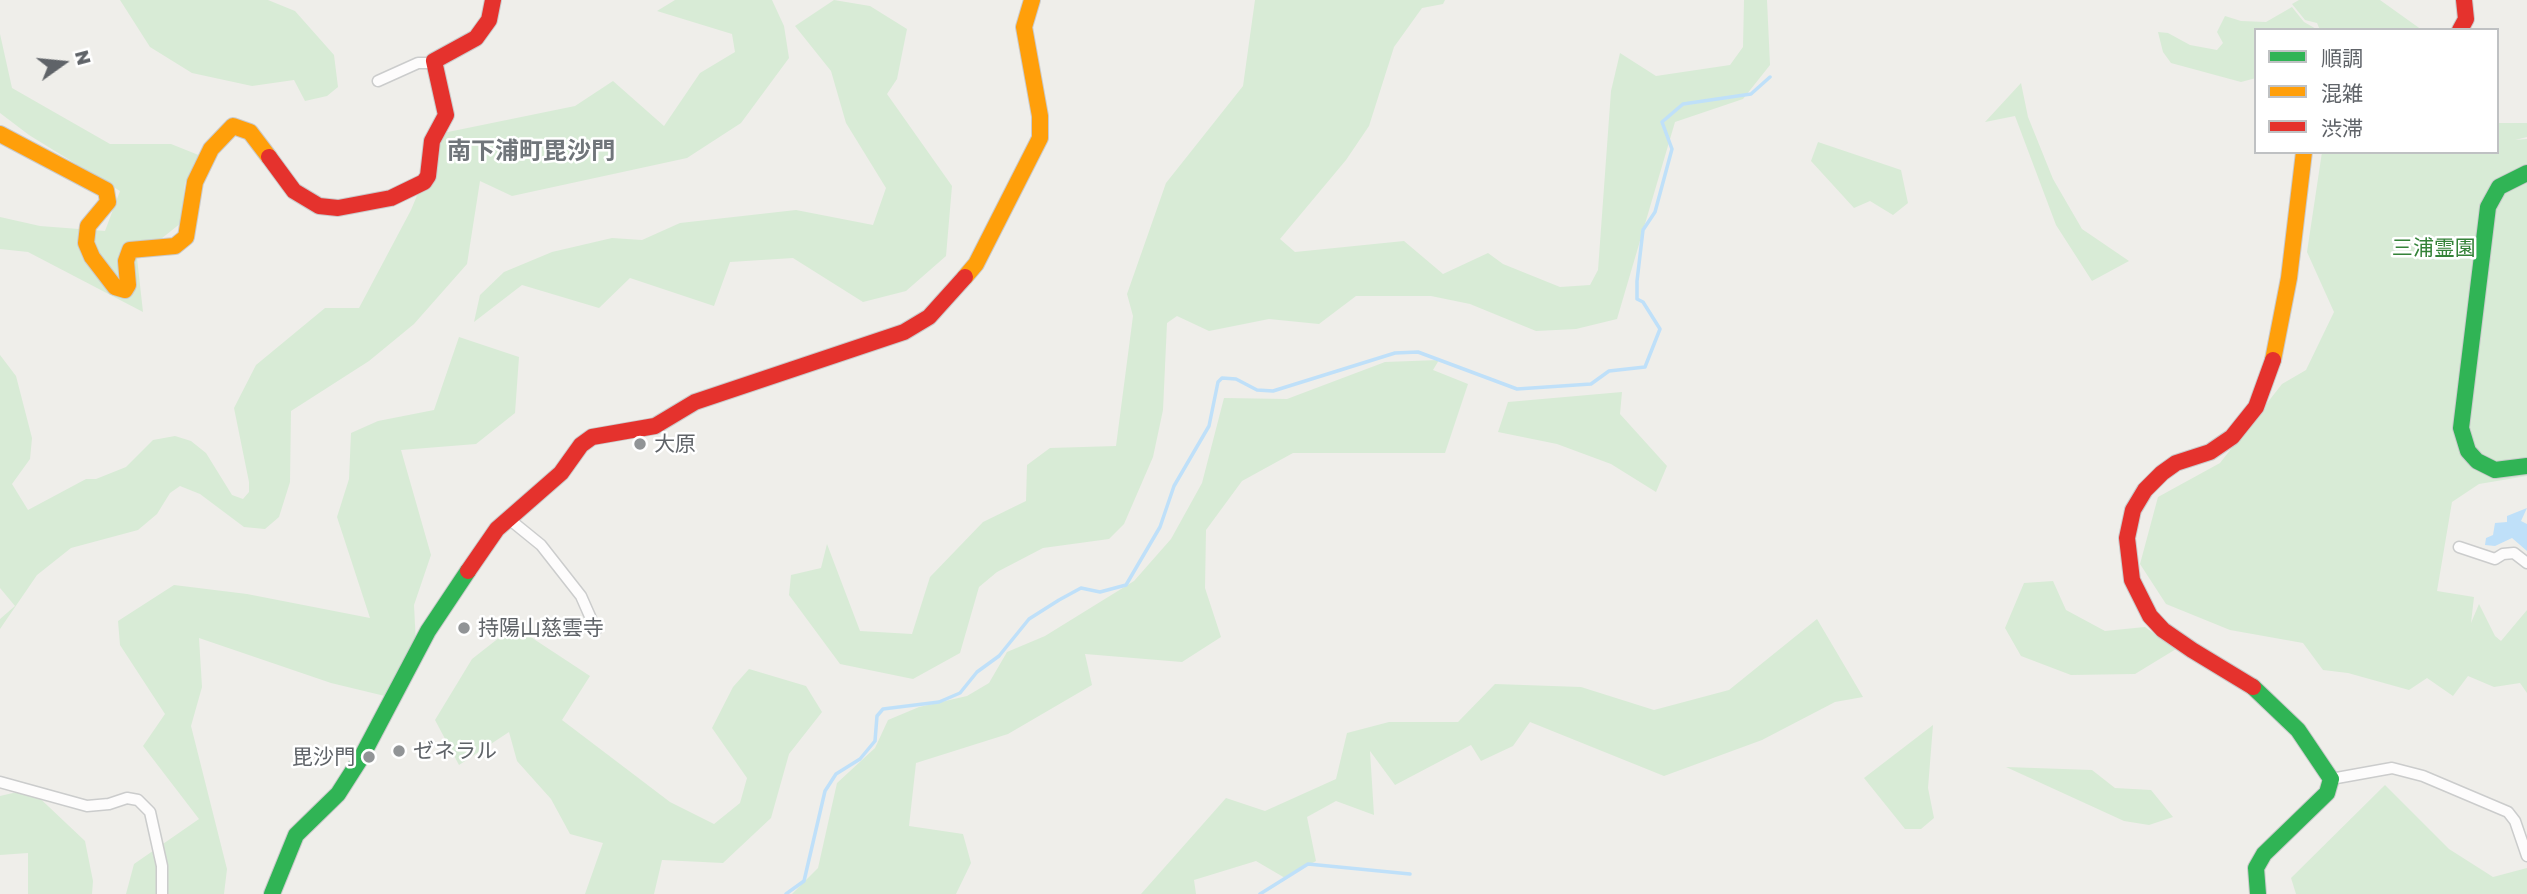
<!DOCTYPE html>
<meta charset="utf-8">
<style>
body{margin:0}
#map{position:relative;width:2527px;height:894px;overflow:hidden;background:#efeeea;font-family:"Golos Text","Noto Sans JP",sans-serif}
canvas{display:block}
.legend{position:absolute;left:2254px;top:28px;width:245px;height:126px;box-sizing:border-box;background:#fff;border:2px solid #bfc1c3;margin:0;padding:9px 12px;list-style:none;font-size:21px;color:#5f6368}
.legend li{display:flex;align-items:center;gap:14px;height:35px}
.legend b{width:35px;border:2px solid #bfc1c3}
.north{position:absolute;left:28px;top:28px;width:70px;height:70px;-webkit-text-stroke:5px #fff;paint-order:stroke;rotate:75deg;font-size:19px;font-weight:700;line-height:28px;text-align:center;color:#5f6368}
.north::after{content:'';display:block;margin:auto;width:24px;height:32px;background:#5f6368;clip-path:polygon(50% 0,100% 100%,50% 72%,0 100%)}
</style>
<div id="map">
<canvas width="2527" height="894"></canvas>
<ul class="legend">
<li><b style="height:9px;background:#30b455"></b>順調</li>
<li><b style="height:9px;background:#ff9f0a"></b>混雑</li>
<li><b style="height:9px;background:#e5322d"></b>渋滞</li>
</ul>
<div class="north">N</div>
</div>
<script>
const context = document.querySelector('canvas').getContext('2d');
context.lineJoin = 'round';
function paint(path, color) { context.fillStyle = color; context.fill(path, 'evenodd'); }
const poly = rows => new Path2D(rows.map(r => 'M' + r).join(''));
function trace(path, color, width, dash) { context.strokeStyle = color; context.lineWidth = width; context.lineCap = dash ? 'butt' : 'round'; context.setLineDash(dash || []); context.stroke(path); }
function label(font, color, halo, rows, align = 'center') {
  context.font = font + ' "Golos Text","Noto Sans JP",sans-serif'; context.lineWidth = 5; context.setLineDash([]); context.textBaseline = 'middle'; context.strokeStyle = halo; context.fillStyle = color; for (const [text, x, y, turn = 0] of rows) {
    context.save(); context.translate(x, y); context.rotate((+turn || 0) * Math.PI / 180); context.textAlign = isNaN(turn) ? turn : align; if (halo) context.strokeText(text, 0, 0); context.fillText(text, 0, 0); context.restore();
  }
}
paint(poly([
 [120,0,268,0,295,11,334,55,338,87,327,96,305,101,294,80,252,86,192,73,150,47],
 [675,0,772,0,784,26,789,58,741,123,687,158,512,196,480,181,467,264,414,324,369,361,291,411,290,482,279,517,265,529,244,527,200,494,180,486,170,493,157,514,138,530,71,548,37,575,0,629,0,619,15,606,0,588,0,355,16,376,32,438,30,459,12,484,28,510,86,479,96,479,126,467,153,440,175,436,191,441,206,453,232,495,243,499,249,492,249,482,234,408,256,365,325,308,359,308,411,210,443,133,575,106,613,81,664,126,700,73,735,52,732,34,657,11],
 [834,0,870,6,907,29,897,79,887,94,952,186,946,256,906,291,863,302,793,258,730,262,714,306,630,278,599,308,522,285,474,322,480,295,504,272,552,252,612,238,642,240,680,223,796,210,873,225,886,188,846,123,831,71,795,26],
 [1255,0,1445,0,1443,4,1422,8,1394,47,1369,126,1346,160,1280,239,1295,252,1404,241,1443,274,1488,253,1503,264,1560,287,1590,285,1598,270,1611,91,1620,53,1656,76,1730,65,1743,47,1744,0,1767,0,1770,65,1743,99,1675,122,1617,319,1576,329,1536,331,1470,304,1431,296,1356,296,1319,324,1269,319,1209,331,1177,316,1167,323,1163,410,1153,457,1124,524,1109,539,1043,548,997,572,979,587,960,653,913,679,840,664,789,595,791,575,821,568,827,544,860,631,912,634,930,577,983,522,1026,501,1027,465,1050,448,1116,446,1133,316,1127,294,1166,183,1243,86],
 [2299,0,2380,0,2422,30,2320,30,2317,23,2305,20,2292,4],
 [2292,7,2304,22,2318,30,2256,30,2256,78,2241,82,2171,63,2163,52,2158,32,2168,33,2190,45,2217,50,2223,43,2217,32,2225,16,2241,21,2266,22],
 [0,34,12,88,110,144,171,144,201,156,185,183,181,223,137,258,143,312,28,252,0,249,0,217,40,226,105,231,120,191,29,135,0,113],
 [2021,83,2028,117,2053,179,2082,229,2129,261,2092,281,2056,225,2015,116,1985,122],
 [2497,123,2527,123,2527,137,2515,140,2527,139,2527,476,2479,484,2452,502,2437,591,2474,597,2471,623,2479,604,2495,636,2501,641,2527,610,2527,693,2520,683,2494,687,2468,676,2453,696,2427,678,2409,690,2348,673,2323,670,2303,643,2230,630,2166,604,2140,564,2158,497,2220,463,2282,384,2306,370,2334,312,2307,252,2322,152,2497,152],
 [1818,142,1901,170,1908,203,1893,215,1870,201,1854,208,1811,161],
 [459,337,519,357,515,413,476,444,401,450,431,555,414,605,416,644,389,697,331,683,199,638,202,687,191,726,227,869,224,894,126,894,134,864,199,819,143,746,165,714,120,645,118,621,174,585,247,594,370,618,337,517,349,479,351,433,378,421,434,410],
 [1439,360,1433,370,1468,384,1445,453,1293,453,1242,481,1206,530,1205,588,1221,637,1182,662,1085,654,1092,685,1008,734,916,763,909,826,963,834,971,863,956,894,792,894,818,868,837,783,875,748,888,720,919,707,967,696,989,683,1007,652,1045,636,1134,581,1171,539,1202,483,1224,398,1287,399,1385,362],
 [1622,392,1620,414,1667,466,1656,492,1611,464,1557,444,1498,432,1508,402],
 [2053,581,2066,610,2105,631,2145,627,2176,649,2135,674,2071,675,2021,656,2005,628,2024,583],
 [1817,619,1863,697,1835,702,1762,740,1664,776,1530,722,1513,746,1481,761,1471,745,1395,785,1370,751,1374,815,1336,801,1307,817,1316,861,1285,878,1256,861,1194,880,1196,894,1141,894,1226,798,1265,811,1336,779,1347,733,1389,722,1458,722,1495,684,1581,687,1654,710,1729,690],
 [514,626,590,676,562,720,670,802,714,824,740,803,747,778,712,728,733,687,749,669,806,686,822,712,789,754,771,818,723,863,662,860,654,894,585,894,603,843,570,834,551,799,517,761,509,732,459,765,435,720,472,659],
 [1933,725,1928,788,1934,818,1921,829,1905,829,1864,778],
 [2006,767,2092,770,2115,788,2151,790,2173,817,2149,825,2124,821],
 [2385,785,2449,849,2493,877,2527,868,2527,894,2296,894,2291,878],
 [30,789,85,841,93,881,92,894,28,894,28,853,0,855,0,796]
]), '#d8ebd6');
paint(poly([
 [2527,508,2521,521,2527,524,2527,551,2512,538,2495,546,2485,545,2486,538,2493,535,2495,523,2507,522,2507,516]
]), '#bfe0f9');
trace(poly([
 [786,894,804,881,825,791,836,774,860,759,875,741,877,716,883,709,939,702,960,693,977,672,999,656,1029,619,1059,600,1081,588,1100,592,1126,585,1160,527,1174,486,1209,426,1218,382,1222,378,1236,379,1257,390,1273,391,1395,353,1418,352,1517,389,1591,384,1609,371,1645,367,1660,329,1643,302,1637,299,1637,281,1643,230,1655,212,1672,149,1662,122,1683,104,1751,94,1770,77],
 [1260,894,1308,864,1410,874]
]), '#bfe0f9', 3.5);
const street = poly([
 [378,81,418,63,433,63],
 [509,519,541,545,581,596,596,630],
 [2459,547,2495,559,2503,554,2514,553,2527,563],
 [2331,779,2392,768,2423,776,2508,812,2515,821,2527,856],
 [0,782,87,806,109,804,127,798,138,800,150,812,162,866,162,894]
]);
const fast = poly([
 [2527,173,2499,187,2488,207,2461,428,2468,451,2477,461,2495,470,2527,466],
 [2253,687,2298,730,2331,779,2327,793,2264,854,2256,868,2258,894],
 [272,894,296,835,338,794,361,758,428,631,468,571]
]);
const slow = poly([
 [0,134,106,190,108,202,88,226,86,243,92,257,115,287,125,290,128,285,126,261,130,250,175,246,186,237,195,182,211,149,233,126,250,132,269,157],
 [965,277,976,264,1040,138,1040,116,1024,27,1032,0],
 [2273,360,2289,278,2304,152]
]);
const jam = poly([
 [2460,30,2466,19,2464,0],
 [269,157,294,191,319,206,338,208,391,198,424,182,428,176,432,141,446,115,434,61,476,38,489,20,493,0],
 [468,571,497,529,561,473,581,445,592,437,655,426,695,402,904,332,929,317,965,277],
 [2253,687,2192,650,2163,630,2150,616,2132,580,2127,538,2133,510,2145,490,2162,473,2176,463,2210,452,2232,437,2256,407,2273,360]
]);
trace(street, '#cbcccc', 13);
trace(fast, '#cacacb', 18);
trace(slow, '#cacacb', 18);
trace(jam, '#cacacb', 18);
trace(street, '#fdfcfc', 10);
trace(fast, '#30b455', 16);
trace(slow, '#ff9f0a', 16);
trace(jam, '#e5322d', 16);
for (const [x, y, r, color] of [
 [640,444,7,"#919496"],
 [464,628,7,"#919496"],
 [399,751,7,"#919496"],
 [369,757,7,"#919496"]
]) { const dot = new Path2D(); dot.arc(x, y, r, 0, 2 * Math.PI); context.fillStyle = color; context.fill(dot); trace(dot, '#fff', 2.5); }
label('21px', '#348238', '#fff', [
 ["三浦霊園",2434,248]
]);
label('21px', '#5f6368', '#fff', [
 ["大原",654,444],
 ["持陽山慈雲寺",478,628],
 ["ゼネラル",413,751],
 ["毘沙門",355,757,"right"]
], 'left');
label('bold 24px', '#70757a', '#fff', [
 ["南下浦町毘沙門",531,151]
]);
</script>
